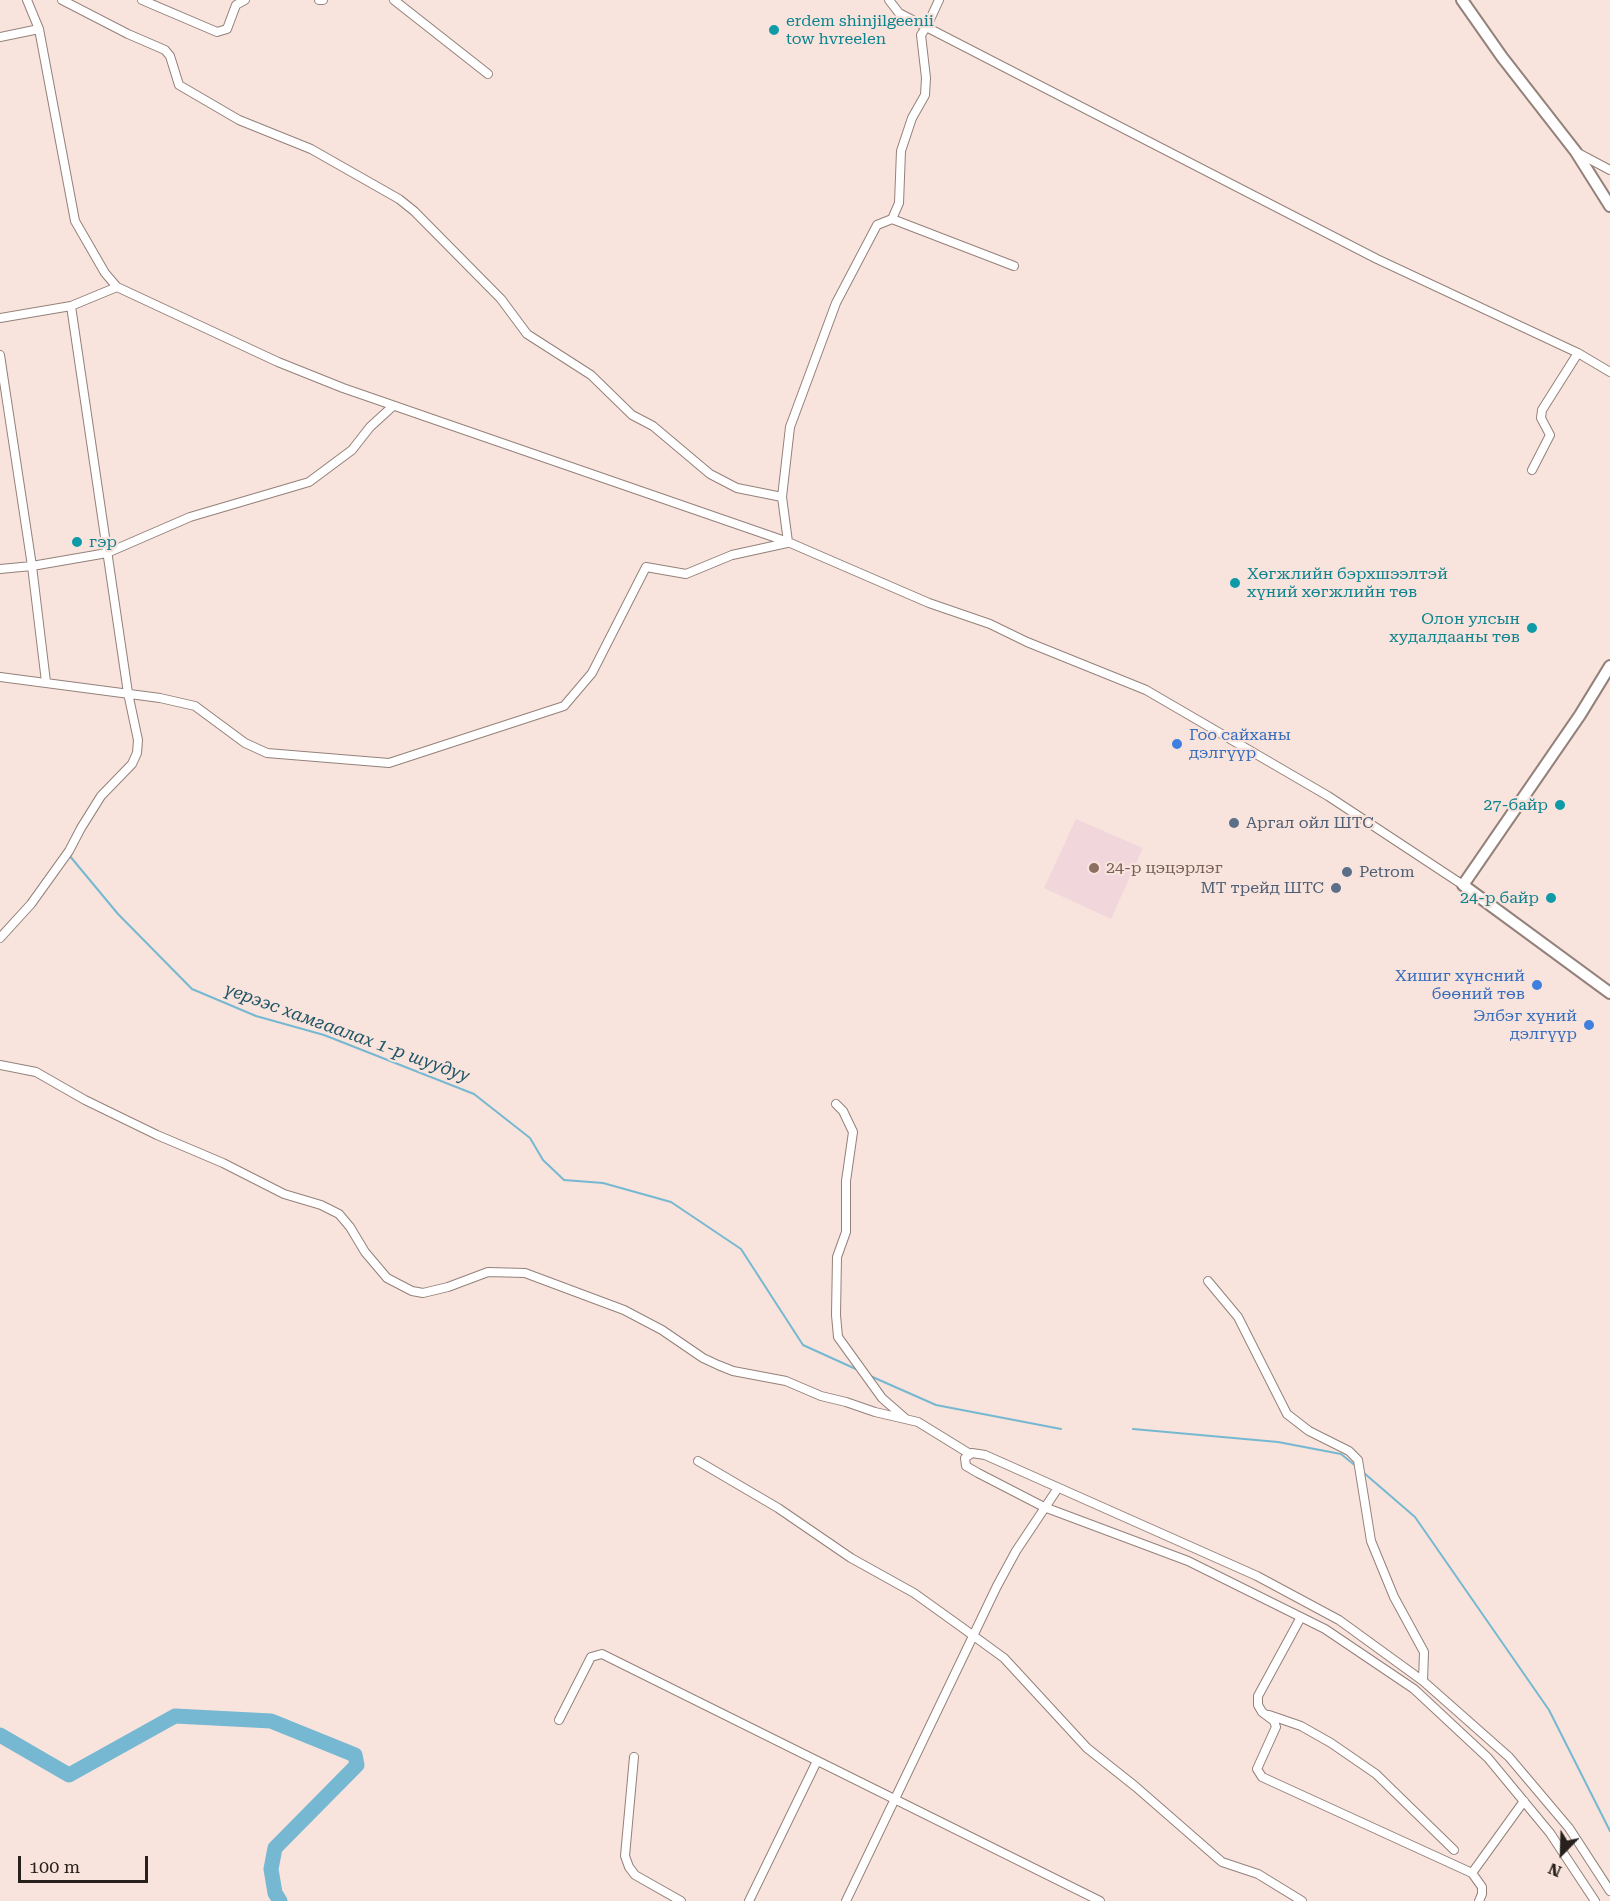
<!DOCTYPE html>
<meta charset="utf-8">
<style>
body{margin:0}
#map{position:relative;width:1610px;height:1901px;overflow:hidden;background:#f8e4dc;font-family:"Roboto Serif",serif}
canvas{display:block}
.north{position:absolute;left:1532px;top:1823px;width:60px;height:60px;-webkit-text-stroke:4px #f8e4dc;paint-order:stroke;rotate:203deg;font-size:16px;font-weight:700;line-height:24px;text-align:center;color:#27201d}
.north::after{content:'';display:block;margin:auto;width:21px;height:27px;background:#27201d;clip-path:polygon(50% 0,100% 100%,50% 72%,0 100%)}
.scale{position:absolute;left:18px;top:1856px;width:130px;height:27px;box-sizing:border-box;border:3px solid #27201d;border-top:0;padding-left:8px;font-size:18px;line-height:21px;white-space:nowrap;color:#27201d;-webkit-text-stroke:4px #f8e4dc;paint-order:stroke}
</style>
<div id="map">
<canvas width="1610" height="1901"></canvas>
<div class="north">N</div>
<div class="scale">100 m</div>
</div>
<script>
const context = document.querySelector('canvas').getContext('2d');
context.lineJoin = 'round';
function paint(path, color) { context.fillStyle = color; context.fill(path, 'evenodd'); }
const poly = rows => new Path2D(rows.map(r => 'M' + r).join(''));
function trace(path, color, width, dash) { context.strokeStyle = color; context.lineWidth = width; context.lineCap = dash ? 'butt' : 'round'; context.setLineDash(dash || []); context.stroke(path); }
function label(font, color, halo, rows, align = 'center') {
  context.font = font + ' "Roboto Serif",serif'; context.lineWidth = 4.5; context.setLineDash([]); context.textBaseline = 'middle'; context.strokeStyle = halo; context.fillStyle = color; for (const [text, x, y, turn = 0] of rows) {
    context.save(); context.translate(x, y); context.rotate((+turn || 0) * Math.PI / 180); context.textAlign = isNaN(turn) ? turn : align; if (halo) context.strokeText(text, 0, 0); context.fillText(text, 0, 0); context.restore();
  }
}
paint(poly([
 [1076,819,1143,848,1111,919,1044,888]
]), '#f1d7dc');
trace(poly([
 [69,855,118,914,192,989,256,1016,324,1035,474,1094,530,1138,543,1160,564,1180,603,1183,671,1202,741,1249,803,1345,858,1370],
 [868,1375,936,1405,1061,1429],
 [1133,1429,1278,1442,1341,1454,1357,1467],
 [1364,1473,1415,1517,1549,1710,1610,1831]
]), '#76b8d2', 2);
trace(poly([
 [0,1735,69,1775,175,1716,271,1721,355,1755,357,1765,275,1848,271,1869,275,1893,280,1901]
]), '#76b8d2', 15);
const street = poly([
 [27,0,39,29,75,221,105,273,117,287,278,362,343,388,788,542,929,603,990,624,1027,642,1146,690,1328,796,1463,885],
 [62,0,128,34,165,50,170,56,179,85,239,120,311,149,399,199,414,211,501,299,527,334,591,375,632,415,653,426,710,474,737,488,782,497,788,542],
 [142,0,217,32,227,29,236,5,245,0],
 [319,0,323,0],
 [394,0,488,74],
 [889,0,899,13,1377,259,1578,353,1610,372],
 [0,37,39,29],
 [1578,153,1610,170],
 [892,219,899,203,901,151,912,118,925,95,926,78,921,35,927,26,939,0],
 [0,318,71,306,117,287],
 [0,355,32,566,46,682],
 [1532,470,1550,435,1541,418,1542,410,1578,353],
 [782,497,790,427,836,303,877,225,892,219,1014,266],
 [0,569,32,566,107,553,190,517,309,482,352,450,370,427,393,406],
 [0,677,160,698,195,706,245,743,267,753,389,763,564,706,592,673,646,567,686,574,732,555,787,543],
 [0,938,31,904,69,851,81,828,101,796,132,764,137,753,138,740,128,693,71,306],
 [0,1065,36,1072,85,1100,157,1135,223,1163,284,1194,321,1205,339,1214,350,1227,365,1252,387,1278,412,1291,423,1293,448,1287,488,1272,525,1273,624,1310,662,1330,703,1358,718,1365,733,1371,786,1381,821,1396,846,1402,875,1412,918,1422,970,1454],
 [836,1104,843,1111,853,1132,846,1181,846,1232,837,1257,836,1315,838,1337,882,1398,906,1419],
 [1208,1281,1238,1317,1287,1414,1309,1431,1349,1451,1358,1460,1371,1541,1394,1597,1424,1652,1423,1681],
 [698,1461,778,1508,851,1558,914,1593,960,1626,1004,1658,1087,1748,1136,1787,1222,1862,1258,1874,1302,1901],
 [1301,1617,1258,1696,1258,1705,1262,1712,1274,1721,1276,1727,1257,1769,1262,1777,1472,1873,1524,1801],
 [1269,1715,1301,1726,1331,1743,1376,1774,1454,1850],
 [559,1720,591,1657,602,1654,1100,1901],
 [634,1757,625,1856,629,1867,635,1875,681,1901],
 [1472,1873,1482,1887,1482,1894,1479,1901],
 [749,1901,817,1761],
 [846,1901,997,1586,1016,1551,1058,1488],
 [1595,1901,1550,1833,1488,1758,1414,1689,1325,1629,1188,1561,1044,1507,978,1473,966,1466,965,1458,972,1453,985,1455,1257,1576,1339,1620,1423,1681,1509,1757,1569,1828,1610,1891]
]);
const secondary = poly([
 [1462,0,1502,57,1576,152,1610,206],
 [1610,666,1580,715,1463,885,1610,993]
]);
trace(street, '#94817a', 10);
trace(secondary, '#94817a', 14);
trace(street, '#fff', 8);
trace(secondary, '#fff', 10);
for (const [x, y, r, color] of [
 [774,30,6,"#0f9aa8"],
 [77,542,6,"#0f9aa8"],
 [1235,583,6,"#0f9aa8"],
 [1532,628,6,"#0f9aa8"],
 [1177,744,6,"#3f7fe0"],
 [1560,805,6,"#0f9aa8"],
 [1234,823,6,"#5c6f8a"],
 [1094,868,6,"#8d6e63"],
 [1347,872,6,"#5c6f8a"],
 [1336,888,6,"#5c6f8a"],
 [1551,898,6,"#0f9aa8"],
 [1537,985,6,"#3f7fe0"],
 [1589,1025,6,"#3f7fe0"]
]) { const dot = new Path2D(); dot.arc(x, y, r, 0, 2 * Math.PI); context.fillStyle = color; context.fill(dot); trace(dot, '#f8e4dc', 2); }
label('16px', '#0d838f', '#f8e4dc', [
 ["erdem shinjilgeenii",786,21],
 ["tow hvreelen",786,39],
 ["гэр",89,542],
 ["Хөгжлийн бэрхшээлтэй",1247,574],
 ["хүний хөгжлийн төв",1247,592],
 ["Олон улсын",1520,619,"right"],
 ["худалдааны төв",1520,637,"right"],
 ["27-байр",1548,805,"right"],
 ["24-р байр",1539,898,"right"]
], 'left');
label('16px', '#366cbe', '#f8e4dc', [
 ["Гоо сайханы",1189,735,"left"],
 ["дэлгүүр",1189,753,"left"],
 ["Хишиг хүнсний",1525,976],
 ["бөөний төв",1525,994],
 ["Элбэг хүний",1577,1016],
 ["дэлгүүр",1577,1034]
], 'right');
label('16px', '#4e5e75', '#f8e4dc', [
 ["Аргал ойл ШТС",1246,823],
 ["Petrom",1359,872],
 ["МТ трейд ШТС",1324,888,"right"]
], 'left');
label('16px', '#785e54', '#f8e4dc', [
 ["24-р цэцэрлэг",1106,868]
], 'left');
label('italic 18px', '#205568', '#f8e4dc', [
 ["үерээс хамгаалах 1-р шуудуу",347,1033,20]
]);
</script>
